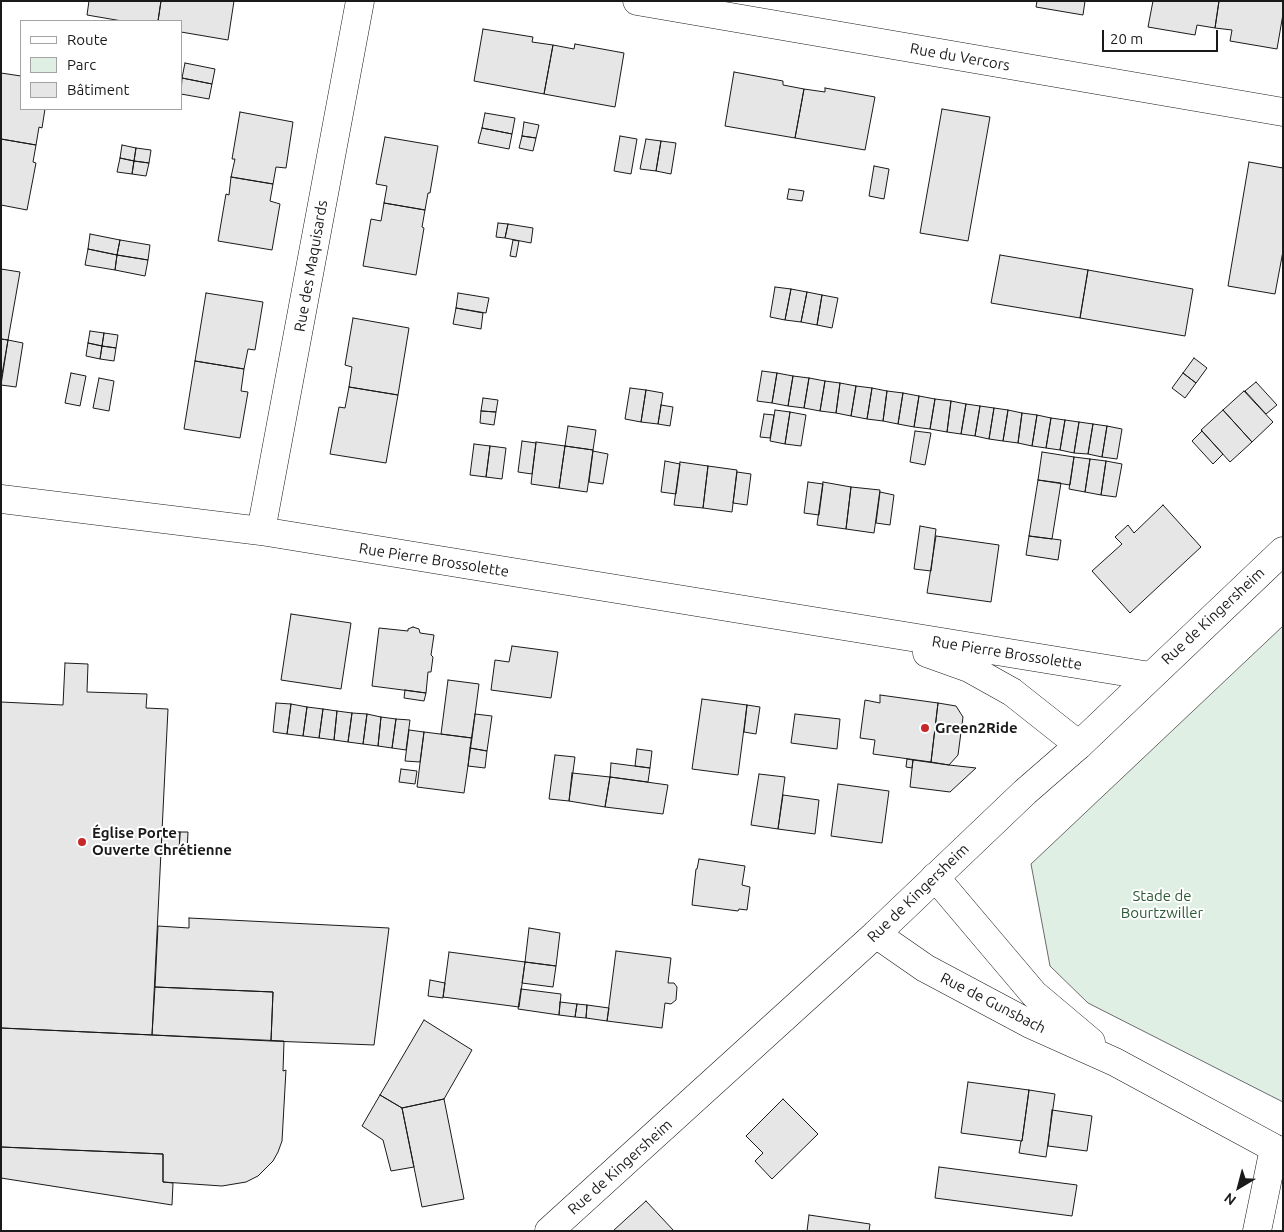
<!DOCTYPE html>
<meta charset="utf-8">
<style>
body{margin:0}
#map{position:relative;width:1284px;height:1232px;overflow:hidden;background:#fff;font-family:Ubuntu,sans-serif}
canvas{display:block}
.frame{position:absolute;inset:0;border:2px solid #1a1a1a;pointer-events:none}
.legend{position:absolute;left:20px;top:20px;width:162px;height:90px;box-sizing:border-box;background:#fff;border:1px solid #a3a3a3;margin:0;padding:6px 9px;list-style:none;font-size:15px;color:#1a1a1a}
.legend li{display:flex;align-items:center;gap:10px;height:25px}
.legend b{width:25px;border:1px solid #a3a3a3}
.north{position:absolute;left:1214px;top:1162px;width:50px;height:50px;-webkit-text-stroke:4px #fff;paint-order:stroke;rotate:217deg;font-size:14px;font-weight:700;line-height:20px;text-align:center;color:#1a1a1a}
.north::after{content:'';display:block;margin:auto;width:18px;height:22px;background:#1a1a1a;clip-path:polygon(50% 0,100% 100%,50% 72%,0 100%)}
.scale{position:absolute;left:1102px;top:30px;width:116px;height:22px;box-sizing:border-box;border:2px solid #1a1a1a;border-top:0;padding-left:6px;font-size:15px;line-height:18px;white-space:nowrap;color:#1a1a1a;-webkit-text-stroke:4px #fff;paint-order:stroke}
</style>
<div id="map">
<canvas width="1284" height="1232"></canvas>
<div class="frame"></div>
<ul class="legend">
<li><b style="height:6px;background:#fff"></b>Route</li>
<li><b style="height:14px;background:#e0efe3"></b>Parc</li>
<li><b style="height:14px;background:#e6e6e6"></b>Bâtiment</li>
</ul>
<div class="north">N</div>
<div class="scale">20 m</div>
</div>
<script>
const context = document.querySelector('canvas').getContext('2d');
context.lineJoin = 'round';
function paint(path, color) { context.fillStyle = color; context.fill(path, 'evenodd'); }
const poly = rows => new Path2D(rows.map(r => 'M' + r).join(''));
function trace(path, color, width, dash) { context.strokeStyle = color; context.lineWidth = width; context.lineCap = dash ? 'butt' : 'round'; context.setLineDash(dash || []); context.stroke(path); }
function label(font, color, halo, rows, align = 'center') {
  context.font = font + ' Ubuntu,sans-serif'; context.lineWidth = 4; context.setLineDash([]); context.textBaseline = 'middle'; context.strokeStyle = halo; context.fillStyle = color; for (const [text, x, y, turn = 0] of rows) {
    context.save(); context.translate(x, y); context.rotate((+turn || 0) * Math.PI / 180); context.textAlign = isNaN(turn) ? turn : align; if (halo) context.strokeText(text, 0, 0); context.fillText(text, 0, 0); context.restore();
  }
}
const green = poly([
 [1283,626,1283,1102,1088,1003,1050,966,1031,864,1283,626]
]);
paint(green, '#e0efe3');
trace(green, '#6a6a6a', 1);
const building = poly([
 [89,1,161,1,158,21,122,21,87,15,89,1],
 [161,1,234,1,228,40,181,32,181,21,158,21,161,1],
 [1037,1,1085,1,1083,15,1036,7,1037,1],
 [1153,1,1219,1,1215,28,1197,25,1195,35,1148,27,1153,1],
 [1219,1,1283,1,1283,14,1277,49,1230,41,1232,30,1215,28,1219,1],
 [483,29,533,37,532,42,553,45,544,94,474,81,483,29],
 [575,44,624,53,615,107,544,94,553,45,574,49,575,44],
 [185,63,215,69,212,84,182,78,185,63],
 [734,72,783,81,783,85,804,89,795,138,725,126,734,72],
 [1,73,21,76,21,109,45,109,42,128,39,127,36,145,1,139,1,73],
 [182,78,212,84,209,99,181,94,182,78],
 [825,88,875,97,865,150,795,138,804,89,825,92,825,88],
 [942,109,990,117,968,241,920,233,942,109],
 [240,112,293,122,286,168,276,167,273,184,231,177,235,159,232,159,240,112],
 [485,113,515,118,512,134,482,128,485,113],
 [524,122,539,125,536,138,522,136,524,122],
 [482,128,512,134,509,149,478,143,482,128],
 [522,136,536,138,533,151,519,148,522,136],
 [620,136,637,139,631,174,614,171,620,136],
 [385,137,438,146,430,193,428,193,425,210,384,203,387,186,376,184,385,137],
 [1,139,36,145,33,162,36,163,27,210,1,205,1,139],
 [646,139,661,141,656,171,640,169,646,139],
 [661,141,676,143,671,174,656,171,661,141],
 [122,145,136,148,134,161,120,158,122,145],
 [136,148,151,150,149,163,134,161,136,148],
 [120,158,134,161,132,174,117,172,120,158],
 [134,161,149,163,146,176,132,174,134,161],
 [1249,162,1283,168,1283,251,1275,294,1228,286,1249,162],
 [874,166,889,169,884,199,869,196,874,166],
 [231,177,273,184,270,201,280,204,272,250,218,241,226,194,229,195,231,177],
 [789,189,804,191,802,201,787,199,789,189],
 [384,203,425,210,422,227,424,228,416,275,363,266,371,219,381,221,384,203],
 [498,223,508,224,505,238,496,237,498,223],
 [508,224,533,228,531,243,505,238,508,224],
 [90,234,120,240,117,255,88,249,90,234],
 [120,240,150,245,148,260,117,255,120,240],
 [513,240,519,241,516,257,510,256,513,240],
 [88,249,117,255,115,270,85,265,88,249],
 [117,255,148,260,145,276,115,270,117,255],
 [1000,255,1088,270,1080,318,991,303,1000,255],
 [1,269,20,272,8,340,1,339,1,269],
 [1088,270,1193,289,1185,336,1080,318,1088,270],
 [775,287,791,289,785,320,770,317,775,287],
 [791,289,807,292,801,322,785,320,791,289],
 [807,292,822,295,817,325,801,322,807,292],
 [206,293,263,302,255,350,248,349,244,369,195,361,206,293],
 [458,293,489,298,486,313,456,308,458,293],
 [822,295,838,298,832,328,817,325,822,295],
 [456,308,483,313,481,329,453,324,456,308],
 [353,318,409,328,398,395,349,387,352,367,345,365,353,318],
 [90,331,104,333,102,346,88,343,90,331],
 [104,333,118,335,116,348,102,346,104,333],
 [1,339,8,340,1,380,1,339],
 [8,340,23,343,16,387,1,385,8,340],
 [88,343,102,346,100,359,86,356,88,343],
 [102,346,116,348,114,361,100,359,102,346],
 [1194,358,1207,368,1196,383,1183,373,1194,358],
 [195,361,244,369,241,391,248,392,240,438,184,429,195,361],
 [762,371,777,373,772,403,757,401,762,371],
 [71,373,86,376,80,406,65,403,71,373],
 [777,373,793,376,788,406,772,403,777,373],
 [1183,373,1196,383,1185,398,1172,388,1183,373],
 [793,376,809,378,804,408,788,406,793,376],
 [99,378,114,381,109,411,93,408,99,378],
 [809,378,825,381,820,411,804,408,809,378],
 [825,381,840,383,836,413,820,411,825,381],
 [1256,382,1277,405,1266,414,1245,391,1256,382],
 [840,383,856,386,851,416,836,413,840,383],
 [856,386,872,388,867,419,851,416,856,386],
 [349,387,398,395,386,463,330,454,339,407,345,408,349,387],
 [630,388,646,390,641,422,625,419,630,388],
 [872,388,887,391,883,421,867,419,872,388],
 [646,390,663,393,658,424,641,422,646,390],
 [887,391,903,393,898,424,883,421,887,391],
 [1244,391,1273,422,1252,442,1223,410,1244,391],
 [903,393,919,396,914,427,898,424,903,393],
 [919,396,935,399,930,429,914,427,919,396],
 [483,398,498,400,496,412,481,411,483,398],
 [935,399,951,401,947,432,930,429,935,399],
 [951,401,966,404,961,434,947,432,951,401],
 [966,404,980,406,975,436,961,434,966,404],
 [661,405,673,407,670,426,658,424,661,405],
 [980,406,994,408,989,439,975,436,980,406],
 [994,408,1008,410,1003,441,989,439,994,408],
 [775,410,790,412,785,444,770,441,775,410],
 [1008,410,1022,413,1018,443,1003,441,1008,410],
 [1223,410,1252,442,1230,462,1201,430,1223,410],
 [481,411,496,412,494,425,480,423,481,411],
 [790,412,806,415,801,446,785,444,790,412],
 [1022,413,1037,415,1032,446,1018,443,1022,413],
 [764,414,774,415,770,438,760,437,764,414],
 [1037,415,1051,418,1046,448,1032,446,1037,415],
 [1051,418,1065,420,1060,450,1046,448,1051,418],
 [1065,420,1079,422,1074,453,1060,450,1065,420],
 [1079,422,1093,424,1088,454,1074,453,1079,422],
 [1093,424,1107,426,1102,457,1088,454,1093,424],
 [568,426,596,430,593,450,565,446,568,426],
 [1107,426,1122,429,1117,459,1102,457,1107,426],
 [915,431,931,433,925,465,910,462,915,431],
 [1202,431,1223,454,1213,464,1192,441,1202,431],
 [522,441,536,443,532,474,518,472,522,441],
 [536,442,565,446,559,488,531,484,536,442],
 [474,444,490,446,486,477,470,475,474,444],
 [490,446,506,448,502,479,486,477,490,446],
 [565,446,593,450,587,492,559,488,565,446],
 [593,451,608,454,603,484,589,482,593,451],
 [1042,452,1074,457,1070,485,1038,480,1042,452],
 [1074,457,1090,459,1085,492,1069,489,1074,457],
 [1090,459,1106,461,1101,495,1085,492,1090,459],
 [665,461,680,464,676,494,661,492,665,461],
 [1106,461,1122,464,1116,497,1101,495,1106,461],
 [680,462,708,466,703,508,674,505,680,462],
 [708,466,737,470,732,512,703,508,708,466],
 [737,472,751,474,747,505,733,503,737,472],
 [1038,480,1061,483,1052,539,1029,536,1038,480],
 [808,482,823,484,819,515,804,513,808,482],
 [823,482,851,487,846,529,817,525,823,482],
 [851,487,880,490,874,533,846,529,851,487],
 [880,492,894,495,890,525,876,523,880,492],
 [1163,505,1201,547,1130,613,1092,571,1122,544,1115,537,1128,525,1134,533,1163,505],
 [920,526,936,529,931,571,914,569,920,526],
 [936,536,999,545,991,602,927,593,936,536],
 [1029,536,1061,540,1058,560,1026,555,1029,536],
 [291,614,351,623,341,689,281,680,291,614],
 [413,627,419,629,420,633,434,635,431,655,433,657,431,672,428,672,426,693,372,686,379,628,408,631,408,629,413,627],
 [512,646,558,652,551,698,491,690,495,660,509,662,512,646],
 [65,663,88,664,87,692,147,694,146,708,168,709,152,1035,1,1028,1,702,63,705,65,663],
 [448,680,479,684,472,738,441,734,448,680],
 [405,690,426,693,424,701,404,698,405,690],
 [880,695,938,703,931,762,873,754,875,740,860,738,865,700,880,703,880,695],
 [702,699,747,705,738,775,692,769,702,699],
 [276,703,291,704,287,734,273,732,276,703],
 [938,703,956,706,963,717,958,755,949,765,931,762,938,703],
 [291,704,307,707,303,736,287,734,291,704],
 [747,705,760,707,756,734,744,732,747,705],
 [307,707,323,709,319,738,303,736,307,707],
 [323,709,337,711,334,740,319,738,323,709],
 [337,711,352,713,348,742,334,740,337,711],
 [352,713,367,714,363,744,348,742,352,713],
 [367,714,381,717,378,746,363,744,367,714],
 [475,714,492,716,487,751,470,748,475,714],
 [795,714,840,719,837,749,791,743,795,714],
 [381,717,396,719,392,748,378,746,381,717],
 [396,719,410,720,406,750,392,748,396,719],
 [409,730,424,732,420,762,405,761,409,730],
 [424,732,472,738,464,793,417,787,424,732],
 [470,748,487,751,485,768,468,766,470,748],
 [637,749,652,751,650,768,635,766,637,749],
 [555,755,575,757,569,801,549,799,555,755],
 [907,759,913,760,912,768,906,767,907,759],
 [913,760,949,765,976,768,950,792,910,787,913,760],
 [611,763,650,768,648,782,610,777,611,763],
 [401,769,417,771,415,784,399,782,401,769],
 [572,773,610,777,605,807,569,801,572,773],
 [759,774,785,777,778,829,751,825,759,774],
 [610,777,668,785,663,814,605,807,610,777],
 [838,784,889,791,882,843,831,836,838,784],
 [783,795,819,800,815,834,778,829,783,795],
 [162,831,180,832,179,853,161,852,162,831],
 [180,832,188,832,187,853,179,853,180,832],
 [699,859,745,866,742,885,750,887,747,910,739,909,738,911,692,905,696,869,697,869,699,859],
 [189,918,389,928,374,1045,271,1041,273,992,155,987,158,926,189,928,189,918],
 [529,928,560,933,556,966,525,962,529,928],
 [616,951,671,958,668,983,674,983,677,987,676,1000,671,1004,665,1003,662,1028,607,1021,616,951],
 [449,952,525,962,519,1007,443,997,449,952],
 [525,962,556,966,553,987,522,983,525,962],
 [430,980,445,983,443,998,428,996,430,980],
 [155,987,273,992,271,1041,152,1035,155,987],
 [521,989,561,994,559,1015,518,1009,521,989],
 [560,1002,577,1004,575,1017,559,1015,560,1002],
 [577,1004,587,1005,586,1018,575,1017,577,1004],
 [587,1005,609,1008,607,1021,586,1018,587,1005],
 [424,1020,472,1050,444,1099,402,1108,380,1095,424,1020],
 [1,1028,284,1041,283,1071,286,1070,282,1141,278,1152,273,1161,258,1176,246,1182,222,1186,163,1182,163,1154,1,1147,1,1028],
 [968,1082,1029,1090,1022,1141,961,1133,968,1082],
 [1029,1090,1055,1094,1046,1157,1019,1153,1021,1141,1022,1141,1029,1090],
 [380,1095,402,1108,414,1167,391,1171,383,1140,362,1126,380,1095],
 [444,1099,464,1199,422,1207,402,1108,444,1099],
 [783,1099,818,1134,772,1179,755,1161,763,1153,746,1136,783,1099],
 [1052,1110,1092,1116,1087,1151,1048,1146,1052,1110],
 [1,1147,163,1154,163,1182,173,1183,172,1205,1,1178,1,1147],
 [939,1167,1077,1185,1072,1216,935,1198,939,1167],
 [646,1201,674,1231,613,1231,626,1219,646,1201],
 [809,1215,870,1224,869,1231,807,1231,809,1215]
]);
paint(building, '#e6e6e6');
trace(building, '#1a1a1a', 1);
const minor = poly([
 [637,1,1283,112],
 [1,499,261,531,1150,676],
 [261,531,360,1],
 [927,653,969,668,1012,692,1079,745],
 [935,877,1034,994,1091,1042],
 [876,934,925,968,1030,1024,1115,1062,1283,1153],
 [1257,1231,1274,1148]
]);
const secondary = poly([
 [549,1231,876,934,1025,792,1079,745,1283,551]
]);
trace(minor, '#1a1a1a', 29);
trace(secondary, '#1a1a1a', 29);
trace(minor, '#fff', 28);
trace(secondary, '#fff', 28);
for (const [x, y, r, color] of [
 [925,728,5,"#c62828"],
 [82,842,5,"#c62828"]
]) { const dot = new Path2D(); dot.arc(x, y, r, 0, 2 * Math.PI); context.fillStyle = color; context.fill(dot); trace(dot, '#fff', 2); }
label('15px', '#1a1a1a', '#fff', [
 ["Rue du Vercors",960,57,10],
 ["Rue des Maquisards",311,266,-80],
 ["Rue Pierre Brossolette",434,560,9],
 ["Rue de Kingersheim",1213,616,-43],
 ["Rue Pierre Brossolette",1007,653,9],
 ["Rue de Kingersheim",918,893,-44],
 ["Rue de Gunsbach",993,1003,27],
 ["Rue de Kingersheim",620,1167,-42]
]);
label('bold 15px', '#1a1a1a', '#fff', [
 ["Green2Ride",935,728],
 ["Église Porte",92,833],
 ["Ouverte Chrétienne",92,850]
], 'left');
label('15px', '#2b5a34', '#fff', [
 ["Stade de",1162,896],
 ["Bourtzwiller",1162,913]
]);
</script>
